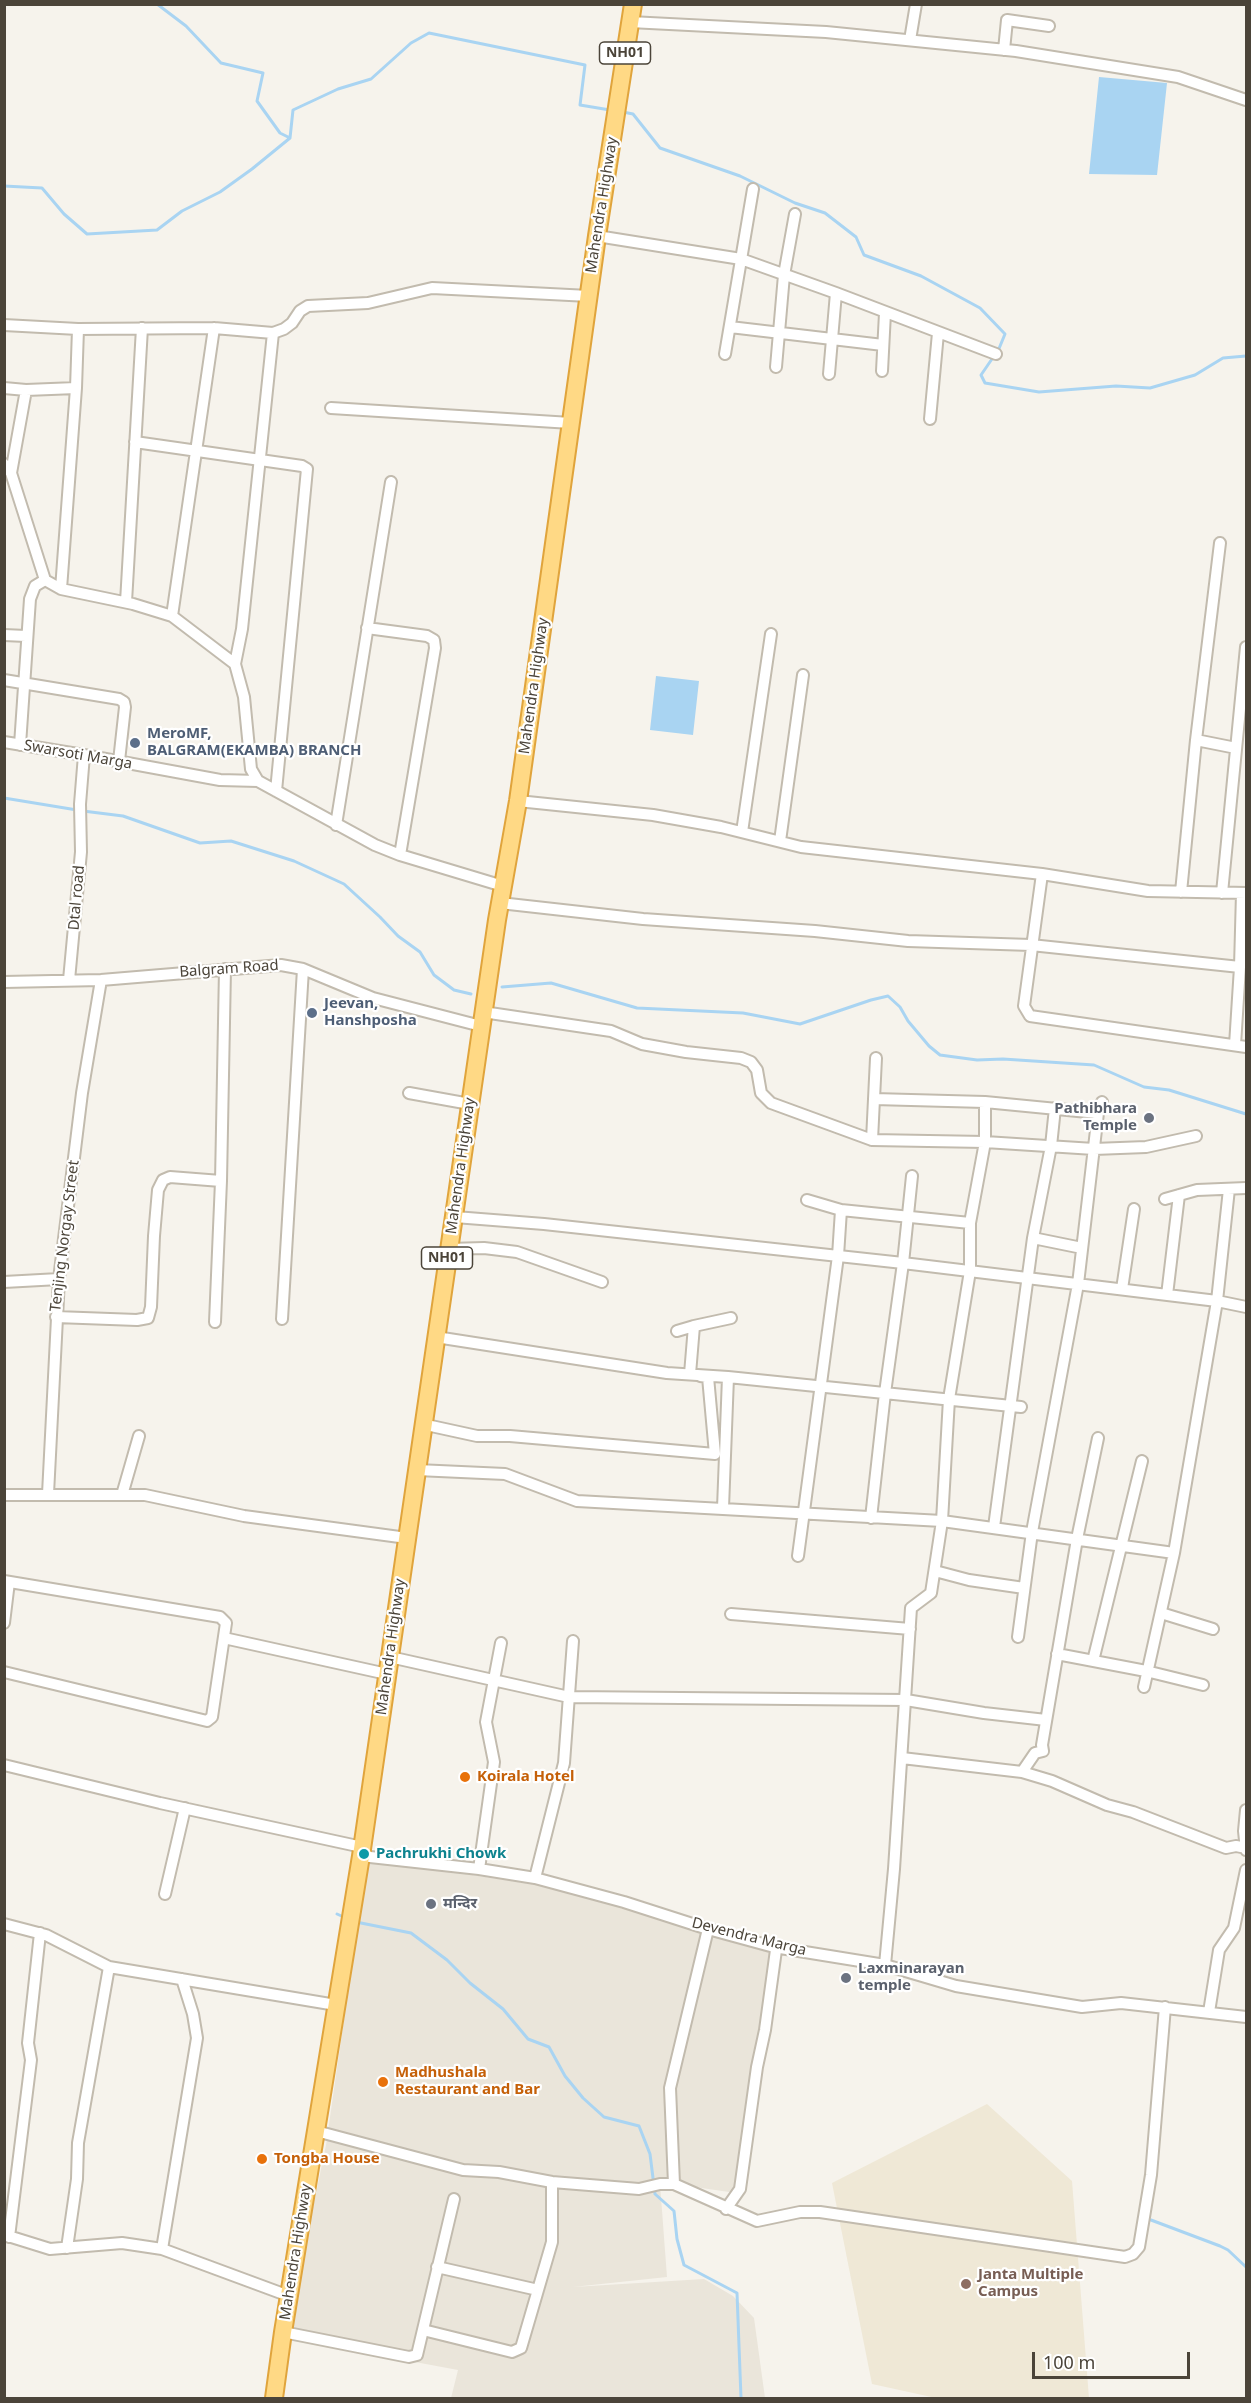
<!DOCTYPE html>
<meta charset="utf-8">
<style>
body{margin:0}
#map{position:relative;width:1251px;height:2403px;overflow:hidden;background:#f6f3ec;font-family:"Noto Sans",sans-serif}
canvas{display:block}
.frame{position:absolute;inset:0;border:6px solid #4b4439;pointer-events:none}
.scale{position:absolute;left:1032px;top:2352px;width:158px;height:27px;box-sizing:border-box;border:3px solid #4b4439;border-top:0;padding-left:8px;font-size:18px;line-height:21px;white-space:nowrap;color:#4b4439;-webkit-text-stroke:4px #fff;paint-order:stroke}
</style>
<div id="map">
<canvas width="1251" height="2403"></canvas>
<div class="frame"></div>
<div class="scale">100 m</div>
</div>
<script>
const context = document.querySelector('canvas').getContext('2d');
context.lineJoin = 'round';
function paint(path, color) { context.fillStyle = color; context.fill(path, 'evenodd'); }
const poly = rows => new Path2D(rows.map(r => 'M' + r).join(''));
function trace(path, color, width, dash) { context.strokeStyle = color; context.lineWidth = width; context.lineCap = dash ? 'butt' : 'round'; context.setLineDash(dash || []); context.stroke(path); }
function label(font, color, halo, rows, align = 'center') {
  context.font = font + ' "Noto Sans","Noto Sans Devanagari",sans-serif'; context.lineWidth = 4.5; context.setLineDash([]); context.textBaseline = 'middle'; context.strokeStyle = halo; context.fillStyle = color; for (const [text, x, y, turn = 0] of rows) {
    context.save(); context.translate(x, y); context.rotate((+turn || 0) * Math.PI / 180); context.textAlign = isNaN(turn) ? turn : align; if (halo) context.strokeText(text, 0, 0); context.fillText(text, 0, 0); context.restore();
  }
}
paint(poly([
 [367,1859,604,1895,774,1947,736,2193,674,2184,660,2184,667,2277,573,2287,704,2279,733,2296,754,2318,765,2398,451,2398,458,2370,286,2338,326,2145]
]), '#eae5da');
paint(poly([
 [987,2104,1072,2181,1089,2398,936,2398,872,2384,832,2183]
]), '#efe8d6');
paint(poly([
 [1099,77,1167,83,1157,175,1089,174],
 [656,676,699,681,693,735,650,730]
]), '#a9d4f2');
trace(poly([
 [157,4,186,26,221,63,263,73,257,101,280,133,290,138],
 [623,112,633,114,660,148,740,176,795,203,825,213,856,237,864,255,921,276,980,308,1005,334,998,351],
 [4,186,42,188,64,214,87,234,157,230,182,211,220,192,252,169,290,138,293,110,338,89,371,79,411,43,429,33,585,65,580,105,610,110],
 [994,356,981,375,985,383,1039,392,1116,386,1150,388,1195,375,1223,358,1246,356],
 [4,798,77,810],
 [83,811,123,816,200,843,231,841,294,861,344,884,380,917,398,936,420,952,434,975,454,990,471,994],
 [502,987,551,983,637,1008,743,1013,800,1024,871,1000,888,996,900,1007,908,1021,929,1046,940,1055,977,1060,1003,1059,1094,1065,1144,1087,1169,1090,1246,1114],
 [337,1914,346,1918],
 [356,1922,411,1933,447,1960,470,1983,503,2009,528,2039,549,2047,565,2076,583,2098,604,2117,639,2126,650,2154,655,2194,674,2211,677,2239,684,2265,737,2293,741,2398],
 [1151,2220,1220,2246,1228,2250,1246,2267]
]), '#a9d4f2', 3);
const minor = poly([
 [630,22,826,32,1016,51,1178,77,1246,100],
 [910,40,916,4],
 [1004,50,1007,20,1049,26],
 [597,236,741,259,836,293,996,354],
 [4,325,78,329,214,328,273,333,284,329,292,323,300,311,308,306,368,303,432,288,589,296],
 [730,327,883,345],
 [725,354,753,189],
 [776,367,784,275,795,214],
 [882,371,885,313],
 [829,374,836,293],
 [4,388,26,390,11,473],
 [26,390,76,388],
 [331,408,571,423],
 [930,419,938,333],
 [135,442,302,466,307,469,276,791],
 [4,464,11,473,45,580,61,589,133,604,172,616,235,664,244,697,251,769,258,781,375,845,400,855,503,886],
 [61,589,76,388,78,329],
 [126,602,142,328],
 [172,616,214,328],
 [367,628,427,636,434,640,435,648,400,855],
 [4,635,26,636],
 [235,664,242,629,273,333],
 [4,680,119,699,124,702,125,707,119,761],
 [1196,740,1236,748],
 [4,742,84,755,220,780,258,781],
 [20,745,30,599,35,586,45,580],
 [518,801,653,815,721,827,801,847,1042,874,1148,891,1246,893],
 [336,825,391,482],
 [742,832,771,634],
 [780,841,803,675],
 [1042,874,1024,1006,1030,1016,1246,1047],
 [1181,892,1196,740,1220,543],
 [1222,893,1246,647],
 [500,903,643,919,815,931,908,941,1031,945,1240,967],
 [69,980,81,852,80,804,84,755],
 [4,982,101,980,281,965,303,969,373,998,481,1026],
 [483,1012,611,1031,642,1044,686,1052,741,1058,751,1062,757,1070,761,1093,771,1103,872,1140,985,1142,1094,1149,1146,1147,1196,1136],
 [1235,1045,1240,967,1242,893],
 [409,1093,470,1104],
 [874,1099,985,1102,1098,1113],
 [872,1140,876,1058],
 [1165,1199,1197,1190,1246,1188],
 [807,1200,841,1210,970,1223],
 [455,1217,544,1224,903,1263,1217,1301,1246,1307],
 [1033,1238,1082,1248],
 [449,1249,484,1248,517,1252,602,1282],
 [4,1282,59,1279],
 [1122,1289,1134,1209],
 [1167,1295,1179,1195],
 [56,1317,137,1320,148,1318,151,1307,154,1236,158,1190,163,1180,170,1177,221,1181],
 [282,1319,303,969],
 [215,1322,221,1181,225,969],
 [677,1331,694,1326],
 [436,1337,667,1373,728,1377,1021,1407],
 [690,1374,694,1326,731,1318],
 [422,1424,477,1436,510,1436,715,1454,708,1377,700,1376],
 [417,1470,505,1474,577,1501,942,1521,1174,1553],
 [48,1494,59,1279,82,1093,101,980],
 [4,1495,145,1495,244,1516,407,1538],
 [122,1495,139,1436],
 [723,1508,728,1377],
 [871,1518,885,1393,903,1263,912,1176],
 [994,1527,1033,1238,1051,1146,1055,1108],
 [798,1556,838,1256,841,1210],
 [935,1571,969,1580,1024,1588],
 [4,1581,220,1617,226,1623,212,1717,207,1721,4,1672],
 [1161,1613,1213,1629],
 [731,1614,910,1629],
 [4,1623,9,1582],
 [1018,1637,1032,1532,1078,1284,1098,1113,1102,1102],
 [224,1638,387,1674],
 [1057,1654,1146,1671,1203,1685],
 [390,1657,569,1697,906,1700,984,1713,1046,1720],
 [1093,1661,1142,1461],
 [1144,1687,1174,1553,1217,1301,1229,1189],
 [902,1758,1022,1772,1052,1781,1107,1805,1133,1812,1226,1848,1236,1846,1246,1848],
 [4,1765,160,1803,362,1847],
 [1022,1772,1035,1753,1043,1751,1042,1745,1077,1539,1098,1438],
 [1246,1810,1244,1831,1246,1850],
 [361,1856,479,1869,535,1878,624,1902,708,1929,774,1947,885,1965,956,1986,1082,2007,1121,2003,1246,2017],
 [479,1869,494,1762,486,1722,501,1643],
 [535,1878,564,1763,573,1641],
 [165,1894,185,1808],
 [4,1924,46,1935,109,1967,336,2005],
 [885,1965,894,1869,911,1608,931,1593,942,1521,949,1399,970,1271,970,1223,985,1142,985,1102],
 [1209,2012,1219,1950,1234,1928,1246,1870],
 [316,2131,463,2170,499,2172,552,2182,639,2189,660,2184,674,2184,757,2221,800,2212,820,2212,1125,2257,1133,2254,1139,2247,1151,2175,1165,2007],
 [674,2184,670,2088,708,1929],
 [726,2209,740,2189,757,2067,765,2030,776,1950,774,1947],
 [5,2235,50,2249,122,2243,162,2249,289,2296],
 [9,2237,31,2060,28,2043,40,1933],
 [67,2248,77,2179,78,2143,109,1967],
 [162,2249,197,2038,193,2014,182,1979],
 [437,2267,538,2290],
 [423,2330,512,2352,521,2348,552,2242,552,2182],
 [283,2332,409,2357,417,2355,454,2199]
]);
const trunk = poly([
 [274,2398,283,2332,361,1856,497,920,518,801,597,236,633,4]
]);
trace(minor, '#c2bbae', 14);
trace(trunk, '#e0a43c', 20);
trace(minor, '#fff', 10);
trace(trunk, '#ffd985', 16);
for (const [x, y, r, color] of [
 [135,743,6,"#5c6f8a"],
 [312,1013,6,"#5c6f8a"],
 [1149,1118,6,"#6b7280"],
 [465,1777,6,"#e8710a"],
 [364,1854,6,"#0f9aa8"],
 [431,1904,6,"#6b7280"],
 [846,1978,6,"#6b7280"],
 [383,2082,6,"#e8710a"],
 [262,2159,6,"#e8710a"],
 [966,2284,6,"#8d6e63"]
]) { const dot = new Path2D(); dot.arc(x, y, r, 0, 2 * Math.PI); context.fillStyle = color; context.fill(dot); trace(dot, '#fff', 2); }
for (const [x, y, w] of [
 [625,53,51],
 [447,1258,51]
]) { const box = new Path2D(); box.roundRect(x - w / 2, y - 11, w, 22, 4.5); context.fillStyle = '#fff'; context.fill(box); trace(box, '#4b4439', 1.5); }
label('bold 14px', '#4b4439', null, [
 ["NH01",625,53],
 ["NH01",447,1258]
]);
label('15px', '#4b4439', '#fff', [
 ["Mahendra Highway",602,205,-81],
 ["Mahendra Highway",534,686,-82],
 ["Swarsoti Marga",78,755,10],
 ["Dtal road",77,898,-85],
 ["Balgram Road",229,969,-4],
 ["Mahendra Highway",461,1166,-82],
 ["Tenjing Norgay Street",65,1236,-83],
 ["Mahendra Highway",391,1647,-82],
 ["Devendra Marga",749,1937,14],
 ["Mahendra Highway",296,2252,-81]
]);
label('bold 15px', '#4e5e75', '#fff', [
 ["MeroMF,",147,734],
 ["BALGRAM(EKAMBA) BRANCH",147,751],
 ["Jeevan,",324,1004],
 ["Hanshposha",324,1021]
], 'left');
label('bold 15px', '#5b616d', '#fff', [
 ["Pathibhara",1137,1109,"right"],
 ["Temple",1137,1126,"right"],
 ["मन्दिर",443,1904],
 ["Laxminarayan",858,1969],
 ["temple",858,1986]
], 'left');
label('bold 15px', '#c56008', '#fff', [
 ["Koirala Hotel",477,1777],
 ["Madhushala",395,2073],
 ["Restaurant and Bar",395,2090],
 ["Tongba House",274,2159]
], 'left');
label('bold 15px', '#0d838f', '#fff', [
 ["Pachrukhi Chowk",376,1854]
], 'left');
label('bold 15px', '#785e54', '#fff', [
 ["Janta Multiple",978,2275],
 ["Campus",978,2292]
], 'left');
</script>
